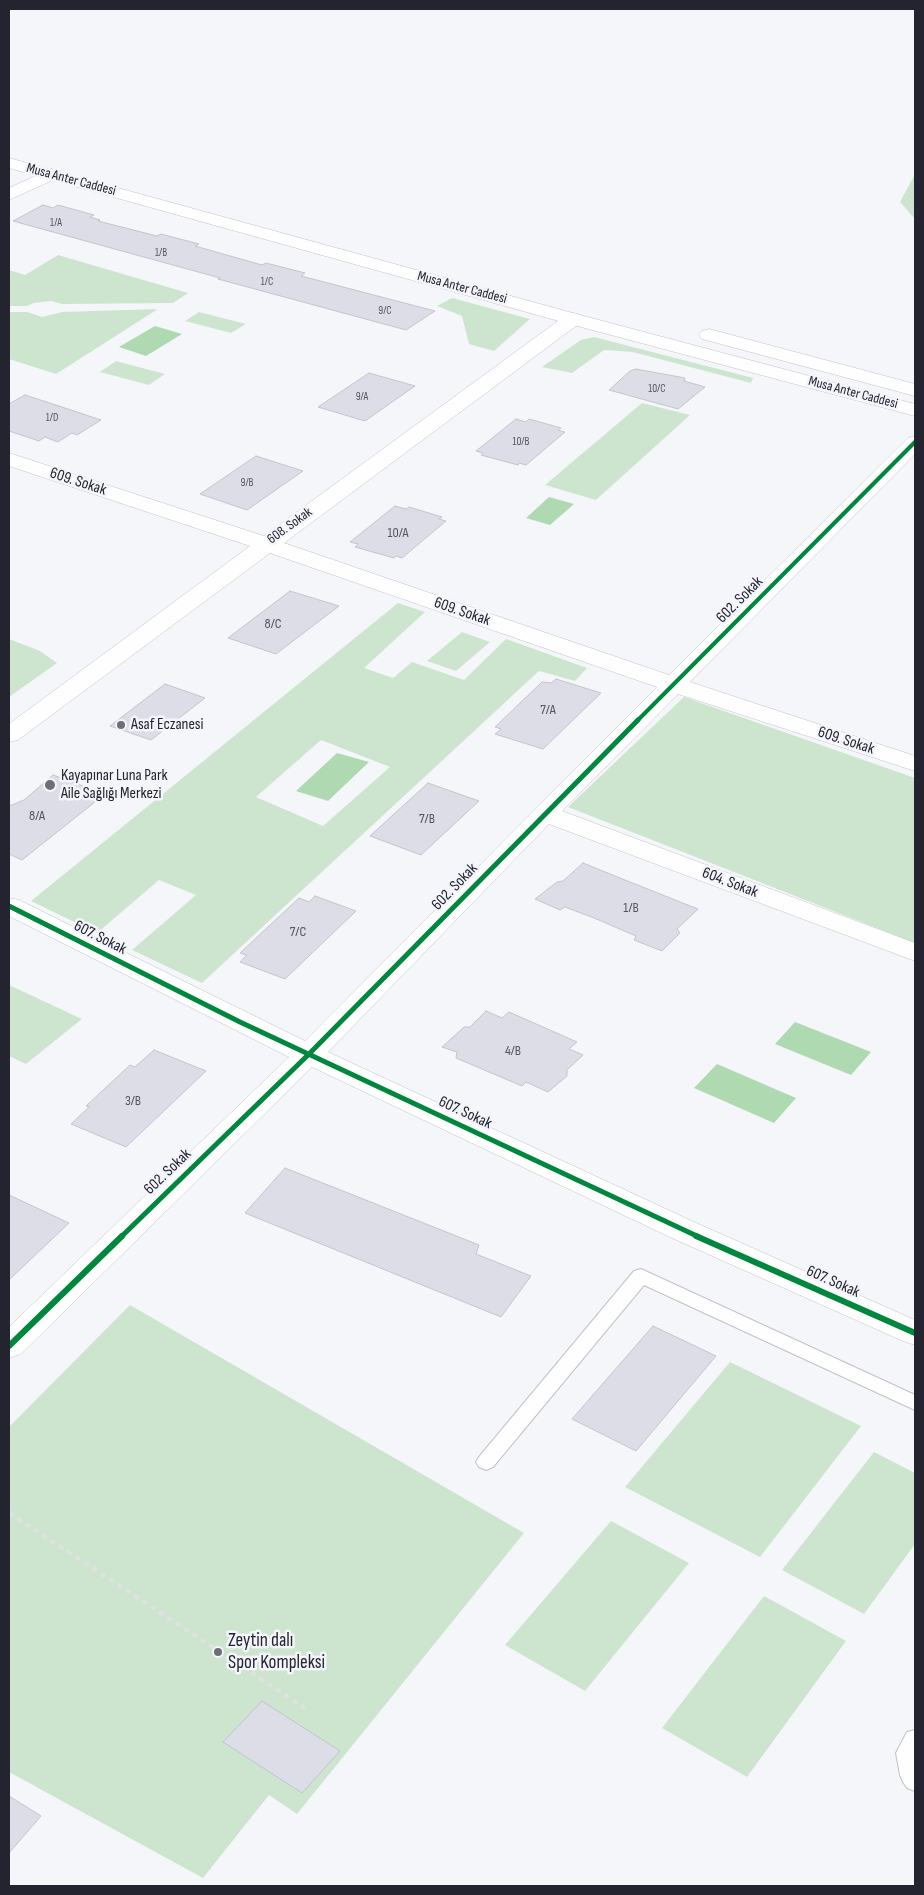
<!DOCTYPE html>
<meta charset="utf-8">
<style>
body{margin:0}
#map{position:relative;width:924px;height:1895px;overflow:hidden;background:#f5f6fa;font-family:"Sofia Sans Condensed",sans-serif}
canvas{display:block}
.frame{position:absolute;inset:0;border:10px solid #242430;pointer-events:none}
</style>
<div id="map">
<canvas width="924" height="1895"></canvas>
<div class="frame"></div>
</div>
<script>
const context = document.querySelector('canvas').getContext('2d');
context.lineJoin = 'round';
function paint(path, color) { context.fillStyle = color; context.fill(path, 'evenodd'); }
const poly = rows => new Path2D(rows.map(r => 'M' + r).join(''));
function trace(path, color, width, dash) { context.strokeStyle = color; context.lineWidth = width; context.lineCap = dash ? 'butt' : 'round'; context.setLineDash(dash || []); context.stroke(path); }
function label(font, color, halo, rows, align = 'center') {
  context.font = font + ' "Sofia Sans Condensed",sans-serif'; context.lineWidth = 5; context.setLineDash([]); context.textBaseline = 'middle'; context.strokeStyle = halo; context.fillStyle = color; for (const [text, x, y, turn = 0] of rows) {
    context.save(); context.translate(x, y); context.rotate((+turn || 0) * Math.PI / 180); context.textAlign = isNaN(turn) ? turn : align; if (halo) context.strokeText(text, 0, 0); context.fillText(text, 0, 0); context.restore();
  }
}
paint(poly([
 [915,174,915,219,900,202],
 [58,255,188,293,173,303,62,304,51,301,34,303,27,306,9,306,9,270,25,275],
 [452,298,530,319,494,351,469,344,462,316,437,306],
 [158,309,56,374,9,359,9,312,27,312,42,317,62,312],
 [199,312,246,324,231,333,185,321],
 [594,337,753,378,751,383,633,352,604,350,572,373,542,367,581,340],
 [116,361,165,374,149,385,100,372],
 [642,403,690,415,596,500,545,485],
 [398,603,425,612,364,668,393,678,412,662,464,680,506,639,587,668,575,681,539,671,202,983,132,950,196,895,159,880,97,933,31,901],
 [321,740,390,767,323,826,256,797],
 [462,632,490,642,456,671,427,661],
 [9,639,40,651,57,663,9,697],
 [684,697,915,778,915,943,568,807],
 [9,985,82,1019,26,1064,9,1056],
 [130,1305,524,1533,297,1814,269,1795,203,1878,9,1772,9,1427],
 [730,1362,861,1426,760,1557,625,1487],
 [874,1452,915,1473,915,1544,864,1614,782,1570],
 [611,1521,689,1563,585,1691,505,1645],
 [764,1596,846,1641,747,1777,662,1728]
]), '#cde5cf');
paint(poly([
 [155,326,182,334,146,356,119,347],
 [549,497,574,504,550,525,526,518],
 [337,753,369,762,328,801,296,791],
 [795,1022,871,1052,851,1075,775,1044],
 [717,1064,796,1098,774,1123,694,1088]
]), '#afd9b0');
const building = poly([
 [43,205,53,208,58,205,94,215,90,217,100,220,98,221,157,236,161,234,199,244,195,246,262,265,266,263,305,273,301,276,435,311,406,330,218,279,220,278,13,221,43,205],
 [636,369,685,378,684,381,705,387,678,409,609,390,630,371,636,369],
 [369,373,415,386,365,421,318,407,369,373],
 [25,395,59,406,101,420,77,435,72,433,58,442,45,437,39,441,9,431,9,404,25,395],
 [516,419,526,422,529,419,561,428,558,430,565,432,526,465,519,463,518,465,481,455,483,453,476,451,516,419],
 [256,456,303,471,247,510,200,494,256,456],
 [395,506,406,509,409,507,442,517,439,519,446,521,402,558,396,556,394,558,355,547,358,544,350,542,395,506],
 [290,591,339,606,276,654,228,638,290,591],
 [556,679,601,693,543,749,495,734,501,729,495,727,542,682,551,683,556,679],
 [165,684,205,698,151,740,110,726,165,684],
 [53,775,105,794,22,860,9,854,9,806,24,800,53,775],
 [428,783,479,801,421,855,370,836,428,783],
 [583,863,630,882,698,909,677,929,680,933,662,951,634,940,636,936,594,918,565,907,560,910,535,899,557,882,563,881,583,863],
 [315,896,356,911,285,979,240,962,247,955,240,953,299,898,309,902,315,896],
 [486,1011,502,1018,509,1012,577,1042,569,1049,583,1055,567,1070,567,1076,548,1092,526,1082,522,1086,456,1058,457,1052,442,1047,464,1027,470,1027,486,1011],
 [154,1050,206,1071,126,1147,71,1124,89,1107,86,1106,130,1065,135,1067,154,1050],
 [285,1168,479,1245,476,1254,531,1276,501,1317,245,1213,285,1168],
 [9,1195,69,1223,9,1280,9,1195],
 [653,1326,716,1356,636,1451,572,1419,653,1326],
 [262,1701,340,1751,302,1793,223,1742,262,1701],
 [9,1796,41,1816,9,1853,9,1796]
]);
paint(building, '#dcdde7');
trace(building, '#c3c4cc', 1);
const lane = poly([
 [641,1269,915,1395,915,1410,644,1285,493,1467,486,1470,479,1467,476,1462,479,1457,634,1271,641,1269],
 [915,1730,915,1791,907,1788,903,1782,900,1775,896,1753,907,1732,915,1730]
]);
const street = poly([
 [51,169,57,170,60,174,57,178,9,200,9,188,51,169],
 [573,313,580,315,583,319,580,323,284,543,669,675,908,438,915,436,915,454,690,682,915,756,915,771,678,694,562,811,915,943,915,961,549,824,328,1052,694,1222,915,1320,915,1345,903,1341,672,1238,312,1067,21,1354,9,1358,9,1327,289,1057,9,916,9,898,19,900,305,1041,657,687,270,553,18,740,9,742,9,724,250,546,9,466,9,453,264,536,566,315,573,313]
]);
const secondary = poly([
 [9,158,580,315,915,404,915,416,566,323,9,168,9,158],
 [709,329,915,384,915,396,702,339,699,335,702,331,709,329]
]);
trace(lane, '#c1c1c9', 2);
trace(street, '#c1c1c9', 1);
trace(secondary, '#c1c1c9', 1);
trace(poly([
 [9,1513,305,1708]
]), '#e1e1e2', 4, [5, 5]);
paint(lane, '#fefefe');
paint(street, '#fefefe');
paint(secondary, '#fefefe');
trace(poly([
 [637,721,915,442]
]), '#00873e', 4);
trace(poly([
 [9,906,240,1022,699,1237],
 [121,1237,309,1054,638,720]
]), '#00873e', 5);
trace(poly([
 [696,1236,915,1333],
 [9,1346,122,1236]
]), '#00873e', 6);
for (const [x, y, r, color] of [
 [121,725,5,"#6d6e77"],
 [50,785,6,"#6d6e77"],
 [218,1652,5,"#6d6e77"]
]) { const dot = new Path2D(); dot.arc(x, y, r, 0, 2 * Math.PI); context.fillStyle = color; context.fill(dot); trace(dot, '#f4f5fb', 2); }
label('11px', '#555561', null, [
 ["1/A",56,223],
 ["1/B",161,253],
 ["1/C",267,282],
 ["9/C",385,311],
 ["10/C",657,389],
 ["9/A",362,397],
 ["1/D",52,418],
 ["10/B",521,442],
 ["9/B",247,483]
]);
label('14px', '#242430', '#f4f5fb', [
 ["Musa Anter Caddesi",71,180,15],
 ["Musa Anter Caddesi",462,288,15],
 ["Musa Anter Caddesi",853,393,15],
 ["608. Sokak",290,526,-36]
]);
label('14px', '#555561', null, [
 ["10/A",398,533],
 ["8/C",273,624],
 ["7/A",548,710],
 ["8/A",37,816],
 ["7/B",427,819],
 ["1/B",631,908],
 ["7/C",298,932],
 ["4/B",513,1051],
 ["3/B",133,1101]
]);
label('16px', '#242430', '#f4f5fb', [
 ["609. Sokak",78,482,18],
 ["602. Sokak",740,600,-45],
 ["609. Sokak",462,612,19],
 ["609. Sokak",846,741,18],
 ["604. Sokak",730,883,21],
 ["602. Sokak",455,887,-46],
 ["607. Sokak",100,938,27],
 ["607. Sokak",465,1113,25],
 ["602. Sokak",168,1172,-44],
 ["607. Sokak",833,1282,24]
]);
label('16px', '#242430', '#f4f5fb', [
 ["Asaf Eczanesi",131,725],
 ["Kayapınar Luna Park",61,776],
 ["Aile Sağlığı Merkezi",61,794]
], 'left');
label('19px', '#242430', '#f4f5fb', [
 ["Zeytin dalı",228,1641],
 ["Spor Kompleksi",228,1663]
], 'left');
</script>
